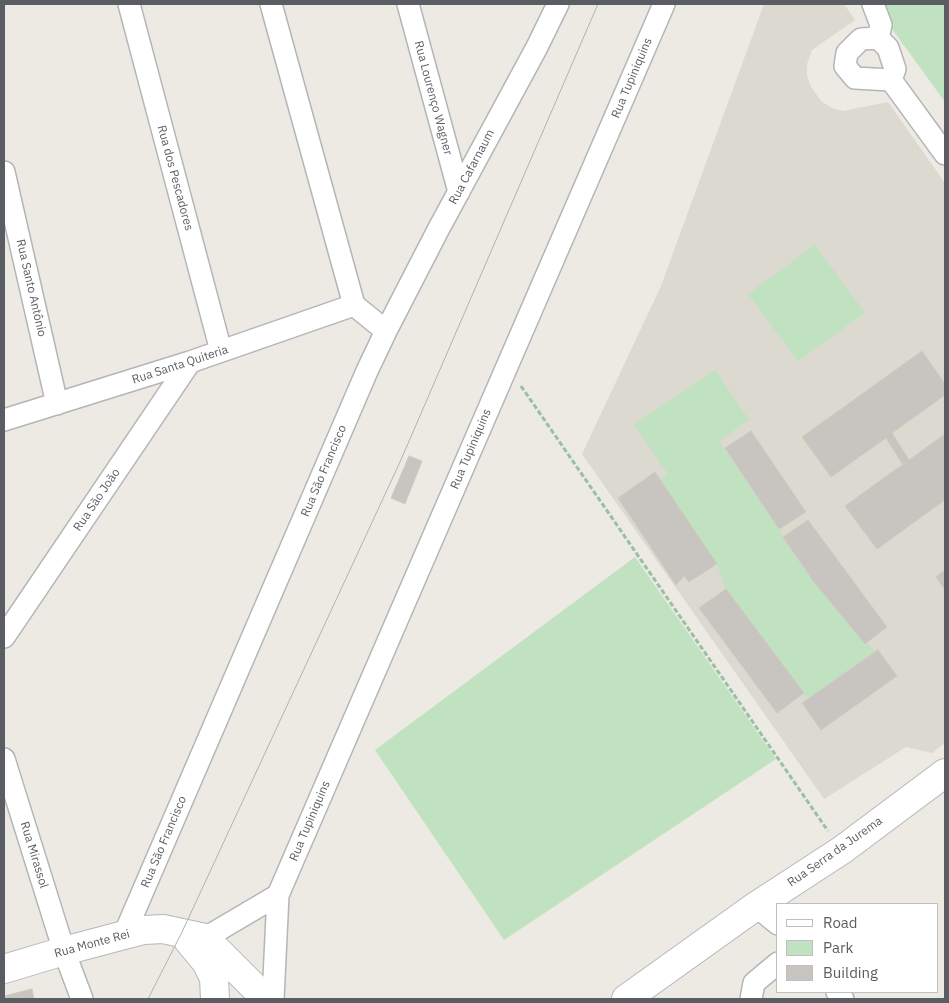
<!DOCTYPE html>
<meta charset="utf-8">
<style>
body{margin:0}
#map{position:relative;width:949px;height:1003px;overflow:hidden;background:#eceae2;font-family:"IBM Plex Sans",sans-serif}
canvas{display:block}
.frame{position:absolute;inset:0;border:5px solid #5a5e62;pointer-events:none}
.legend{position:absolute;left:776px;top:903px;width:162px;height:90px;box-sizing:border-box;background:#fff;border:1px solid #bdbfc0;margin:0;padding:6px 9px;list-style:none;font-size:15px;color:#5a5e62}
.legend li{display:flex;align-items:center;gap:10px;height:25px}
.legend b{width:25px;border:1px solid #bdbfc0}
</style>
<div id="map">
<canvas width="949" height="1003"></canvas>
<div class="frame"></div>
<ul class="legend">
<li><b style="height:6px;background:#fff"></b>Road</li>
<li><b style="height:14px;background:#c0e2c0"></b>Park</li>
<li><b style="height:14px;background:#c8c4bf"></b>Building</li>
</ul>
</div>
<script>
const context = document.querySelector('canvas').getContext('2d');
context.lineJoin = 'round';
function paint(path, color) { context.fillStyle = color; context.fill(path, 'evenodd'); }
const poly = rows => new Path2D(rows.map(r => 'M' + r).join(''));
function trace(path, color, width, dash) { context.strokeStyle = color; context.lineWidth = width; context.lineCap = dash ? 'butt' : 'round'; context.setLineDash(dash || []); context.stroke(path); }
function label(font, color, halo, rows, align = 'center') {
  context.font = font + ' "IBM Plex Sans",sans-serif'; context.lineWidth = 5; context.setLineDash([]); context.textBaseline = 'middle'; context.strokeStyle = halo; context.fillStyle = color; for (const [text, x, y, turn = 0] of rows) {
    context.save(); context.translate(x, y); context.rotate((+turn || 0) * Math.PI / 180); context.textAlign = isNaN(turn) ? turn : align; if (halo) context.strokeText(text, 0, 0); context.fillText(text, 0, 0); context.restore();
  }
}
paint(poly([
 [764,4,844,4,855,20,812,50,807,64,807,75,811,87,821,101,832,108,843,111,888,102,945,183,945,743,932,753,906,747,824,799,582,454,661,286]
]), '#dcd9d0');
paint(poly([
 [874,4,945,4,945,102],
 [815,245,865,313,798,361,748,294],
 [715,370,749,420,719,441,779,529,783,537,814,582,865,644,867,643,875,652,808,699,726,589,717,564,660,480,668,474,634,424],
 [635,557,776,759,504,940,375,750]
]), '#c0e2c0');
const building = poly([
 [922,351,945,384,945,395,892,433,909,460,903,465,886,438,831,477,802,437,922,351],
 [751,431,806,512,779,529,725,448,751,431],
 [945,434,945,500,877,549,845,506,945,434],
 [409,456,422,461,405,504,391,498,409,456],
 [655,472,717,564,689,582,684,576,676,585,618,498,655,472],
 [808,520,887,627,865,644,814,582,783,537,808,520],
 [945,570,945,590,936,577,945,570],
 [726,589,804,693,777,713,699,608,726,589],
 [878,650,897,676,821,730,802,703,878,650],
 [32,989,34,999,4,999,4,996,32,989]
]);
paint(building, '#c8c4bf');
trace(building, '#d0cbc1', 1);
const street = poly([
 [129,4,221,351],
 [271,4,354,305,386,331],
 [408,4,459,192],
 [873,4,881,25,878,38],
 [891,80,855,78,845,66,847,53,861,39,878,38,888,48,895,69,891,80,945,154],
 [4,172,57,404],
 [4,420,190,362,354,305],
 [4,637,190,362],
 [4,759,64,951,82,999],
 [756,906,778,924],
 [124,935,367,371,386,331,438,230,537,47,558,4],
 [205,938,278,895],
 [837,992,843,999],
 [273,999,278,895,664,4],
 [751,999,754,983,778,963]
]);
const secondary = poly([
 [187,939,206,962,214,978,215,999],
 [4,969,64,951,124,935,144,930,163,929,205,938,266,999],
 [626,999,756,906,842,850,945,773]
]);
trace(street, '#b3b5b9', 24);
trace(secondary, '#b4b7bb', 30);
trace(poly([
 [521,386,828,831]
]), '#98c0a4', 3, [5, 2.5]);
trace(street, '#fff', 21);
trace(secondary, '#fff', 28);
trace(poly([
 [148,999,182,932,400,462,598,4]
]), '#b1b2b2', 1);
label('12px', '#5a5e62', '#fff', [
 ["Rua Tupiniquins",632,78,-67],
 ["Rua Lourenço Wagner",433,98,75],
 ["Rua Cafarnaum",472,167,-62],
 ["Rua dos Pescadores",175,178,75],
 ["Rua Santo Antônio",31,288,77],
 ["Rua Santa Quiteria",180,365,-18],
 ["Rua Tupiniquins",471,449,-67],
 ["Rua São Francisco",324,471,-67],
 ["Rua São João",97,500,-56],
 ["Rua Tupiniquins",310,821,-67],
 ["Rua São Francisco",164,842,-67],
 ["Rua Serra da Jurema",835,852,-35],
 ["Rua Mirassol",34,855,73],
 ["Rua Monte Rei",92,944,-15]
]);
</script>
